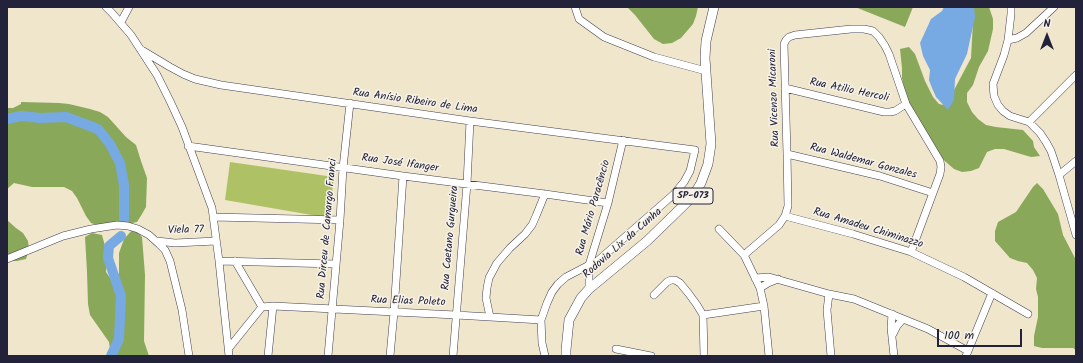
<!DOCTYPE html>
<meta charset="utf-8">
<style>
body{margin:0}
#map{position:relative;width:1083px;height:363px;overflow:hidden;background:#f0e6cc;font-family:Kalam,sans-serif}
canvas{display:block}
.frame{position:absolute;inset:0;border:8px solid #22223b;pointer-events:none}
.north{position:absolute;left:1027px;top:16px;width:40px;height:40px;-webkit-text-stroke:3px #f7f3e8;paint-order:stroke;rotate:0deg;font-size:11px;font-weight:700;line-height:16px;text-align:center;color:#22223b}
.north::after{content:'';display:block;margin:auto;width:14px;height:18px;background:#22223b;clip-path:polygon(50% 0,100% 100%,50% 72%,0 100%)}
.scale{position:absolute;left:937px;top:329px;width:85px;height:18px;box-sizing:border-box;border:2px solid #22223b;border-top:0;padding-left:5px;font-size:12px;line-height:14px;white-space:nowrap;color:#22223b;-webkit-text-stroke:3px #f7f3e8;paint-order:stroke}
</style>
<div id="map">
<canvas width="1083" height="363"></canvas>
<div class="frame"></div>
<div class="north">N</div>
<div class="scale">100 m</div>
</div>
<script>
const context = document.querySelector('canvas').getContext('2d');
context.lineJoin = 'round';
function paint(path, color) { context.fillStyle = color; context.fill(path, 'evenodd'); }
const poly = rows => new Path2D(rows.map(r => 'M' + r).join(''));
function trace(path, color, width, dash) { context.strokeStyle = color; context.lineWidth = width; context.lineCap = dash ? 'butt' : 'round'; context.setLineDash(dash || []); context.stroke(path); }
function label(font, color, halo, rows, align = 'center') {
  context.font = font + ' Kalam,sans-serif'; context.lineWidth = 3; context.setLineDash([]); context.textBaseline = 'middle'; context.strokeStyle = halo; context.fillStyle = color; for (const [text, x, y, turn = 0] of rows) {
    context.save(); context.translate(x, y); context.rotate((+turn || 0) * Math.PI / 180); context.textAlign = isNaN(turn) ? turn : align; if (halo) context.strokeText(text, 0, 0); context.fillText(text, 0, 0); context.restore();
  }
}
paint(poly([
 [230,162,334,177,329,218,225,200]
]), '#aec265');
paint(poly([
 [627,7,698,7,696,16,693,24,681,38,672,43,663,44,654,39,635,15],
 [855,7,913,7,905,27],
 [970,7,989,7,993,19,993,29,988,51,979,67,973,85,967,93,967,102,972,112,978,119,986,125,996,127,1023,130,1033,141,1034,147,1040,156,1031,157,1004,149,995,149,987,152,979,168,971,171,962,172,954,169,939,156,926,133,917,115,911,107,906,98,902,78,902,68,900,49,909,47,915,54,925,81,933,97,939,104,948,106,953,92,971,58,973,21],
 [21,102,59,103,69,104,90,109,100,112,108,117,126,137,136,145,141,161,147,178,146,207,142,214,137,222,127,224,100,226,91,223,86,216,77,198,72,191,64,187,32,187,14,183,7,189,7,108,13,108,21,104],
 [1037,183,1043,189,1058,214,1063,235,1076,260,1076,350,1073,348,1042,348,1034,346,1034,336,1038,317,1038,297,1036,289,1037,278,1033,270,1027,263,1018,261,1010,258,995,241,995,231,998,222,1016,212,1033,187],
 [7,220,16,228,23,233,28,241,29,250,26,259,17,261,7,261],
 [134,228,142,237,145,275,144,341,149,356,111,356,109,342,90,315,88,304,87,272,85,237,92,233,102,235,107,253,106,272,112,281,119,273,119,253,124,239]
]), '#8aa85a');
paint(poly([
 [944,7,974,7,975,17,967,54,955,79,954,100,948,110,936,97,932,88,929,80,930,70,923,56,920,43,931,19,942,11]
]), '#77aae3');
trace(poly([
 [7,119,21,116,40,118,66,117,98,129,110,144,120,163,124,185,124,219],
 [111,356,119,339,121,296,108,258,109,246,121,236]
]), '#77aae3', 10);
const minor = poly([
 [106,7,112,13,131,35,157,75,170,101,182,127,212,208,219,261,229,356],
 [575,7,579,19,604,37,654,57,706,71],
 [1011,7,1011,14,1008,40,1004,55,993,84,994,96,998,105,1003,111,1010,116,1029,122,1040,133,1046,142,1051,151,1059,175,1076,235],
 [121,22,129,7],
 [1008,40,1017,38,1026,33,1054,7],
 [140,49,170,67,183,74,195,79,221,85,470,121,695,150,690,171,684,182,673,195,601,258,595,263,589,265,589,289],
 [785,88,884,112,890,112,895,111,906,104],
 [1029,122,1076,75],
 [188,146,403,176,545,194,608,203],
 [787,154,880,176,933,193],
 [1059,175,1076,161],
 [785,216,853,234,911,252,964,277,1028,314],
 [213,217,340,220],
 [719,229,744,255,760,288,764,306,769,356],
 [157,241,175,243,216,241],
 [744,255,779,225,785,216,788,206,787,154,784,44,786,40,789,37,795,35,851,29,864,29,873,31,879,37,885,46,889,54,906,104,940,161,941,167,940,174,911,252],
 [7,259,63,236,91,229,117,225,128,226,138,229,149,235,159,244,165,250,170,261,182,310,189,356],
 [219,261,336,264],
 [235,261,262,307],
 [755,278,769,277,829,294,854,299,928,329,968,351],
 [760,288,768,283,778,279],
 [829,294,827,310,831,356],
 [654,295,667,282,671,280,675,280,680,283,689,294,697,305,703,315,704,356],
 [262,307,273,306,456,315,541,320],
 [892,314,891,328,894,356],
 [703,315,764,306],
 [490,317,486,298,487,288,489,278,497,263,510,248,525,234,532,225,536,216,545,194],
 [893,334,897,326,903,319],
 [229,348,262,307],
 [616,349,651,356],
 [268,356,273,306],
 [328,356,340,220,343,168,350,103],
 [390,356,394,312,403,176],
 [453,356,467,184,470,121],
 [545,356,542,343,541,320,547,303,552,292,558,284,566,277,589,265,608,203,623,140],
 [966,356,992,293]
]);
const major = poly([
 [566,356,566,350,569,320,581,298,589,289,647,241,681,208,693,196,701,183,708,164,711,144,705,58,706,41,714,7]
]);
trace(minor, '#413f51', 8);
trace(major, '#413f51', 10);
trace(minor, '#fff', 7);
trace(major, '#fff', 9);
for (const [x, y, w] of [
 [693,196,40]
]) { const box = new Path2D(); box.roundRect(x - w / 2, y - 8, w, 16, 3); context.fillStyle = '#f7f3e8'; context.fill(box); trace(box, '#22223b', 1); }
label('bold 10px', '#22223b', null, [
 ["SP-073",693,196]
]);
label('11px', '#22223b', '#f7f3e8', [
 ["Rua Atilio Hercoli",849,91,12],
 ["Rua Vicenzo Micaroni",775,98,-92],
 ["Rua Anísio Ribeiro de Lima",415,102,8],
 ["Rua Waldemar Gonzales",863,162,15],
 ["Rua José Ifanger",400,164,8],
 ["Rua Mário Paracêncio",594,208,-74],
 ["Rua Dirceu de Camargo Franci",328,229,-85],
 ["Rua Amadeu Chiminazzo",868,229,17],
 ["Viela 77",186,231,-1],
 ["Rua Caetano Gurgueira",451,238,-85],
 ["Rodovia Lix da Cunha",623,244,-41],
 ["Rua Elias Poleto",408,302,2]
]);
</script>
